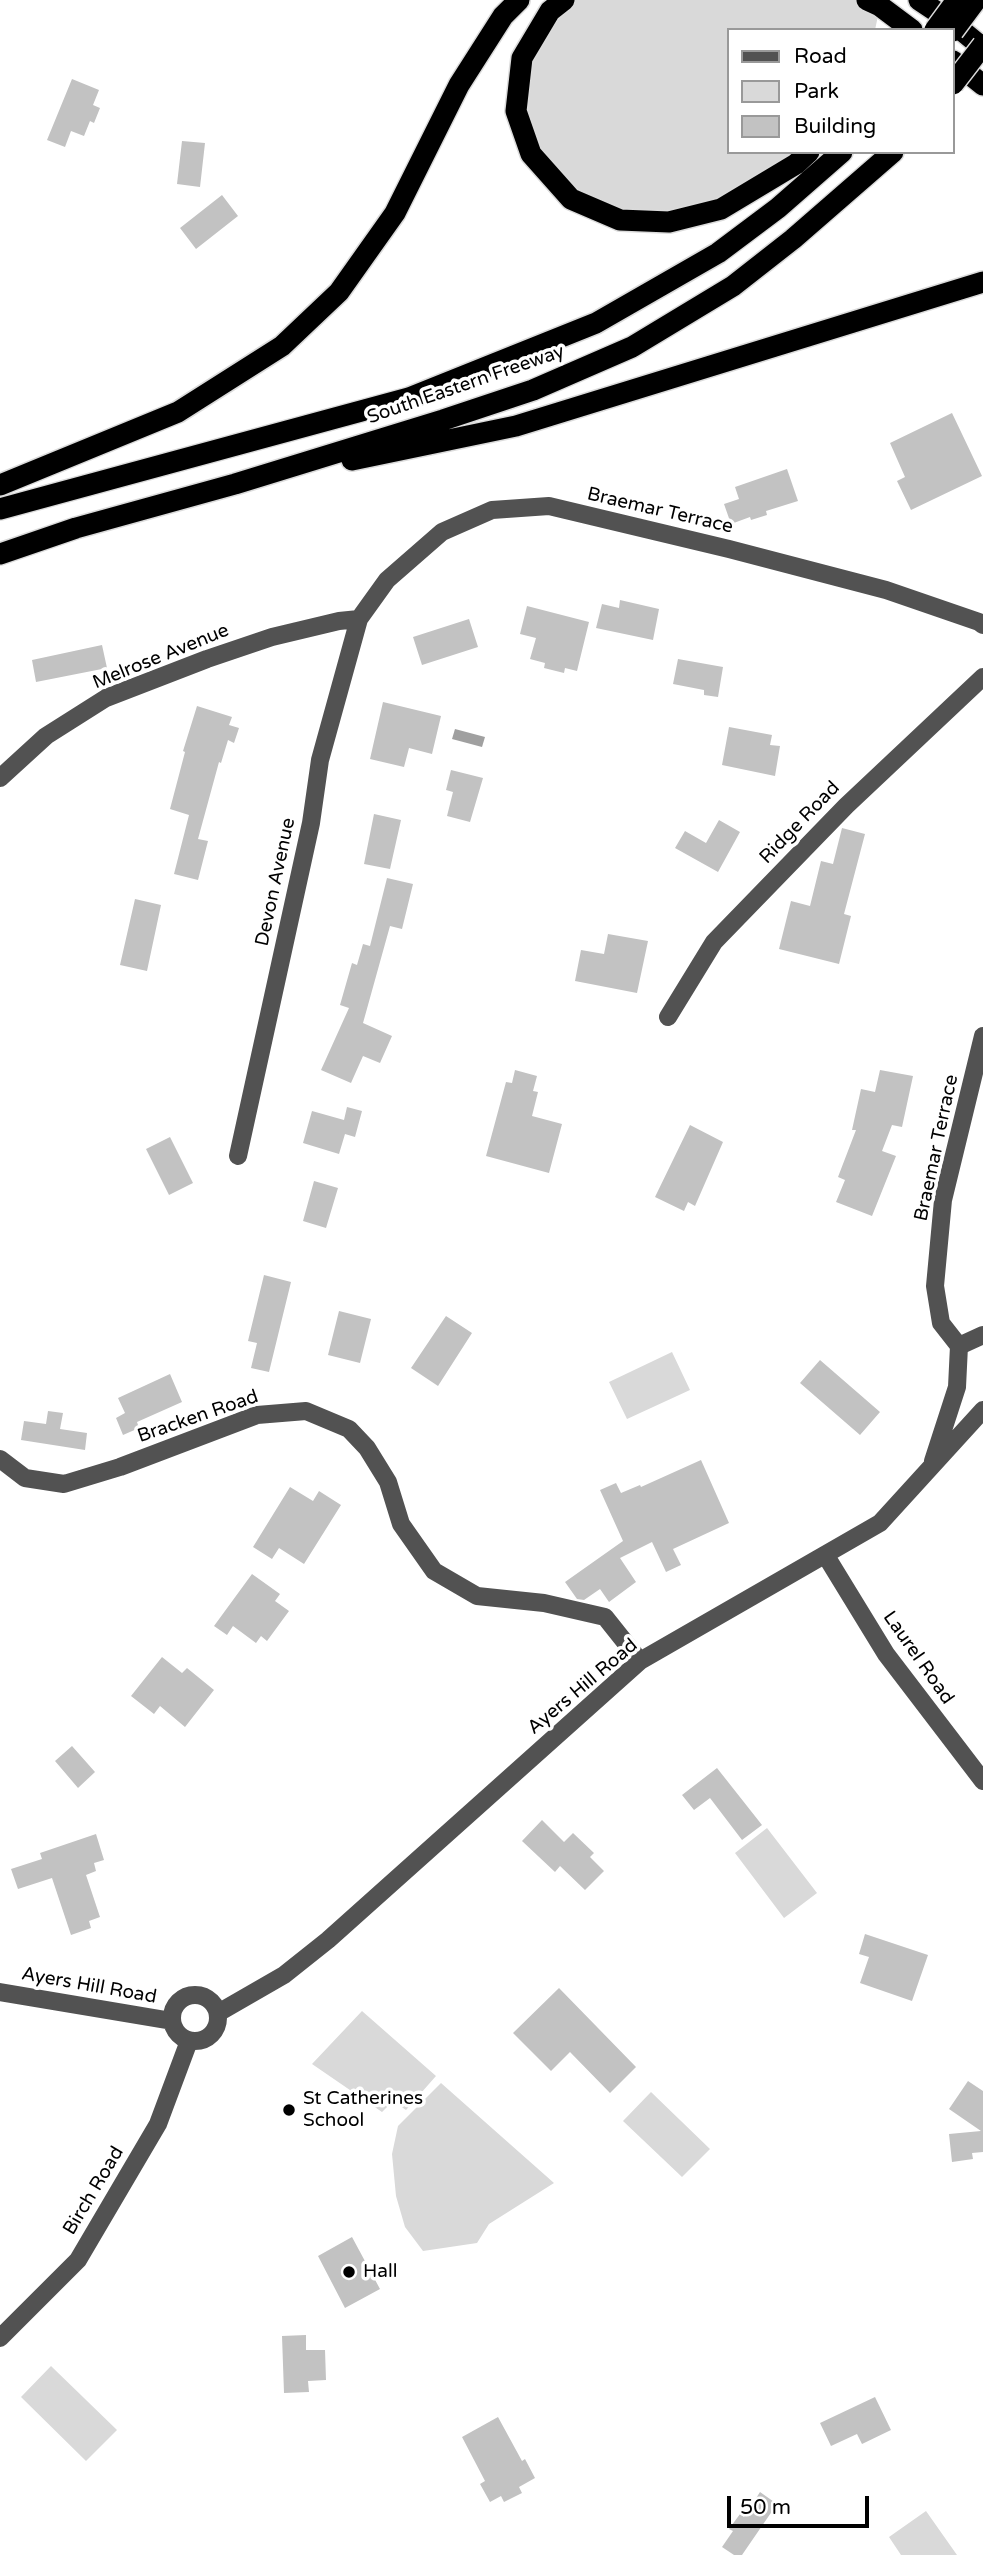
<!DOCTYPE html>
<style>
body{margin:0}
#map{position:relative;width:983px;height:2555px;overflow:hidden;background:#fff;font-family:"Varela Round",sans-serif}
canvas{display:block}
.legend{position:absolute;left:727px;top:28px;width:228px;height:126px;box-sizing:border-box;background:#fff;border:2px solid #999;margin:0;padding:9px 12px;list-style:none;font-size:21px;color:#000}
.legend li{display:flex;align-items:center;gap:14px;height:35px}
.legend b{width:35px;border:2px solid #999}
.scale{position:absolute;left:727px;top:2496px;width:142px;height:32px;box-sizing:border-box;border:4px solid #000;border-top:0;padding-left:9px;font-size:21px;line-height:24px;white-space:nowrap;color:#000;-webkit-text-stroke:5px #fff;paint-order:stroke}
</style>
<div id="map">
<canvas width="983" height="2555"></canvas>
<ul class="legend">
<li><b style="height:9px;background:#525252"></b>Road</li>
<li><b style="height:19px;background:#d9d9d9"></b>Park</li>
<li><b style="height:19px;background:#c2c2c2"></b>Building</li>
</ul>
<div class="scale">50 m</div>
</div>
<script>
const context = document.querySelector('canvas').getContext('2d');
context.lineJoin = 'round';
function paint(path, color) { context.fillStyle = color; context.fill(path, 'evenodd'); }
const poly = rows => new Path2D(rows.map(r => 'M' + r).join(''));
function trace(path, color, width, dash) { context.strokeStyle = color; context.lineWidth = width; context.lineCap = dash ? 'butt' : 'round'; context.setLineDash(dash || []); context.stroke(path); }
function label(font, color, halo, rows, align = 'center') {
  context.font = font + ' "Varela Round",sans-serif'; context.lineWidth = 7; context.setLineDash([]); context.textBaseline = 'middle'; context.strokeStyle = halo; context.fillStyle = color; for (const [text, x, y, turn = 0] of rows) {
    context.save(); context.translate(x, y); context.rotate((+turn || 0) * Math.PI / 180); context.textAlign = isNaN(turn) ? turn : align; if (halo) context.strokeText(text, 0, 0); context.fillText(text, 0, 0); context.restore();
  }
}
paint(poly([
 [564,0,867,0,880,6,875,30,729,30,729,152,809,152,796,164,669,222,571,199,516,111,522,58],
 [672,1352,690,1390,627,1419,609,1382],
 [767,1828,817,1893,784,1918,735,1853],
 [362,2011,436,2076,406,2110,393,2101,382,2112,312,2064],
 [441,2083,554,2183,489,2224,477,2243,423,2251,405,2227,396,2196,392,2154,398,2126],
 [651,2092,710,2149,682,2177,623,2121],
 [51,2366,117,2430,86,2461,21,2397],
 [926,2511,957,2555,901,2555,889,2537]
]), '#d9d9d9');
paint(poly([
 [455,729,485,737,482,747,452,739]
]), '#a0a0a0');
paint(poly([
 [72,79,99,90,93,105,100,108,94,123,90,121,84,136,71,131,65,147,47,140],
 [182,141,205,143,200,187,177,184],
 [222,195,238,216,196,249,180,228],
 [952,413,982,476,911,510,897,481,905,477,890,443],
 [787,469,798,501,766,511,767,515,751,520,750,517,731,524,724,504,739,499,735,487],
 [620,600,659,609,653,640,596,628,602,604,619,608],
 [527,606,589,622,577,671,565,668,564,673,544,668,545,663,530,659,536,638,520,634],
 [469,619,478,647,422,665,413,637],
 [102,645,107,668,36,682,32,660],
 [678,659,723,667,718,697,704,695,704,690,673,684],
 [383,702,441,716,432,754,409,748,404,767,370,759],
 [197,706,232,717,229,725,239,728,234,743,228,740,221,763,219,762,198,839,208,841,198,880,174,874,189,815,170,809,185,752,183,751],
 [729,727,772,735,770,745,780,746,775,776,722,765],
 [451,770,483,778,470,822,447,816,453,792,446,790],
 [374,814,401,820,390,869,364,864],
 [719,820,740,832,718,872,675,848,685,831,706,843],
 [842,828,865,834,844,914,851,916,839,964,779,949,791,901,810,906,821,861,833,864],
 [387,878,413,884,402,929,390,926,363,1023,392,1036,380,1063,363,1056,351,1083,321,1070,349,1008,340,1005,352,963,357,965,363,944,370,946],
 [135,899,161,905,147,971,120,965],
 [608,934,648,941,637,993,575,981,581,950,604,954],
 [515,1070,537,1076,533,1091,538,1092,532,1116,562,1124,549,1173,486,1156,506,1082,512,1083],
 [880,1070,913,1076,902,1127,892,1125,882,1151,896,1156,872,1216,836,1202,845,1180,838,1177,856,1130,852,1130,861,1089,875,1092],
 [347,1107,362,1111,355,1137,345,1134,339,1154,303,1143,312,1111,344,1120],
 [690,1125,723,1142,695,1206,688,1202,684,1211,655,1197],
 [170,1137,193,1183,169,1195,146,1149],
 [314,1181,338,1188,326,1228,303,1221],
 [264,1275,291,1282,269,1372,251,1368,257,1343,248,1341],
 [339,1311,371,1319,360,1363,328,1355],
 [446,1316,472,1333,438,1386,411,1368],
 [820,1360,880,1412,860,1435,800,1383],
 [170,1374,182,1402,137,1422,139,1428,123,1435,116,1418,125,1413,118,1398],
 [48,1411,63,1413,60,1429,87,1433,85,1450,21,1440,24,1421,46,1424],
 [701,1460,729,1523,673,1549,681,1565,666,1572,652,1542,620,1558,636,1582,609,1602,600,1589,584,1600,577,1599,565,1582,623,1541,600,1490,616,1483,621,1493,640,1485,641,1487],
 [290,1487,313,1501,319,1491,341,1505,304,1564,279,1548,272,1559,253,1547],
 [252,1574,280,1594,275,1601,289,1611,267,1641,261,1636,256,1643,233,1626,227,1635,214,1626],
 [162,1657,182,1673,187,1668,214,1690,185,1727,160,1706,154,1714,131,1696],
 [72,1746,95,1772,78,1788,55,1761],
 [717,1768,762,1825,742,1840,710,1798,694,1810,682,1795],
 [542,1820,564,1842,573,1833,594,1853,590,1857,604,1871,585,1890,560,1866,555,1872,522,1841],
 [96,1834,104,1860,94,1863,96,1871,86,1875,100,1917,89,1921,91,1928,71,1935,52,1878,18,1889,11,1869,42,1859,40,1853],
 [865,1934,928,1955,912,2001,860,1983,869,1957,859,1954],
 [559,1988,636,2067,610,2093,570,2052,551,2071,513,2033],
 [968,2081,983,2091,983,2152,972,2153,973,2159,952,2162,949,2134,981,2131,949,2109],
 [352,2237,380,2289,345,2308,318,2256],
 [306,2335,306,2350,325,2350,326,2380,308,2381,309,2392,284,2393,282,2336],
 [875,2397,891,2430,862,2444,857,2434,831,2446,820,2423],
 [498,2417,522,2461,525,2459,535,2478,519,2487,522,2493,504,2502,501,2496,490,2502,480,2484,485,2481,462,2437],
 [760,2492,777,2504,742,2555,734,2555,722,2547,733,2531,729,2529,740,2514,744,2517]
]), '#c2c2c2');
const highway = poly([
 [564,0,550,11,522,58,516,111,531,154,571,199,620,220,669,222,721,209,796,164,809,152],
 [867,0,880,6,912,30],
 [919,0,949,20,983,48],
 [953,61,983,85],
 [352,460,516,426,983,282],
 [0,485,178,412,282,346,339,292,395,213,459,85,503,16,519,0],
 [0,509,409,398,596,323,718,253,778,208,842,152],
 [0,554,76,528,235,484,443,420,533,390,632,347,733,286,793,239,893,152]
]);
trace(highway, '#dbdbdb', 24);
trace(poly([
 [0,778,46,736,106,698,207,659,272,637,339,621,359,619],
 [668,1017,714,942,846,806,983,677],
 [983,1036,943,1200,935,1286,941,1323,959,1346,983,1335],
 [238,1156,311,823,320,760,359,619,387,580,442,532,492,510,549,506,729,549,886,590,979,622,983,625],
 [0,1459,25,1478,64,1484,120,1467,257,1415,306,1411,349,1429,367,1448,388,1482,401,1524,434,1571,477,1596,544,1603,605,1617,640,1661],
 [933,1461,957,1387,959,1346],
 [826,1556,886,1654,983,1781],
 [0,1992,172,2021],
 '172 2018a23 23 0 1 1 46 0a23 23 0 1 1-46 0Z',
 [218,2013,284,1975,328,1940,640,1661,880,1523,983,1410],
 [0,2338,78,2260,158,2124,189,2041]
]), '#525252', 18);
trace(highway, '#000', 21);
const highwayBridge = poly([
 [935,30,957,0],
 [953,31,976,0],
 [953,84,983,45]
]);
trace(highwayBridge, '#dbdbdb', 24, []);
trace(highwayBridge, '#000', 21);
for (const [x, y, r, color] of [
 [289,2110,7,"#000"],
 [349,2272,7,"#000"]
]) { const dot = new Path2D(); dot.arc(x, y, r, 0, 2 * Math.PI); context.fillStyle = color; context.fill(dot); trace(dot, '#fff', 2.5); }
label('19px', '#000', '#fff', [
 ["South Eastern Freeway",466,385,-19],
 ["Braemar Terrace",660,511,13],
 ["Melrose Avenue",161,657,-22],
 ["Ridge Road",800,823,-46],
 ["Devon Avenue",276,882,-78],
 ["Braemar Terrace",937,1148,-78],
 ["Bracken Road",198,1417,-19],
 ["Laurel Road",918,1658,55],
 ["Ayers Hill Road",583,1687,-40],
 ["Ayers Hill Road",89,1986,10],
 ["Birch Road",94,2191,-59]
]);
label('19px', '#000', '#fff', [
 ["St Catherines",303,2099],
 ["School",303,2121],
 ["Hall",363,2272]
], 'left');
</script>
